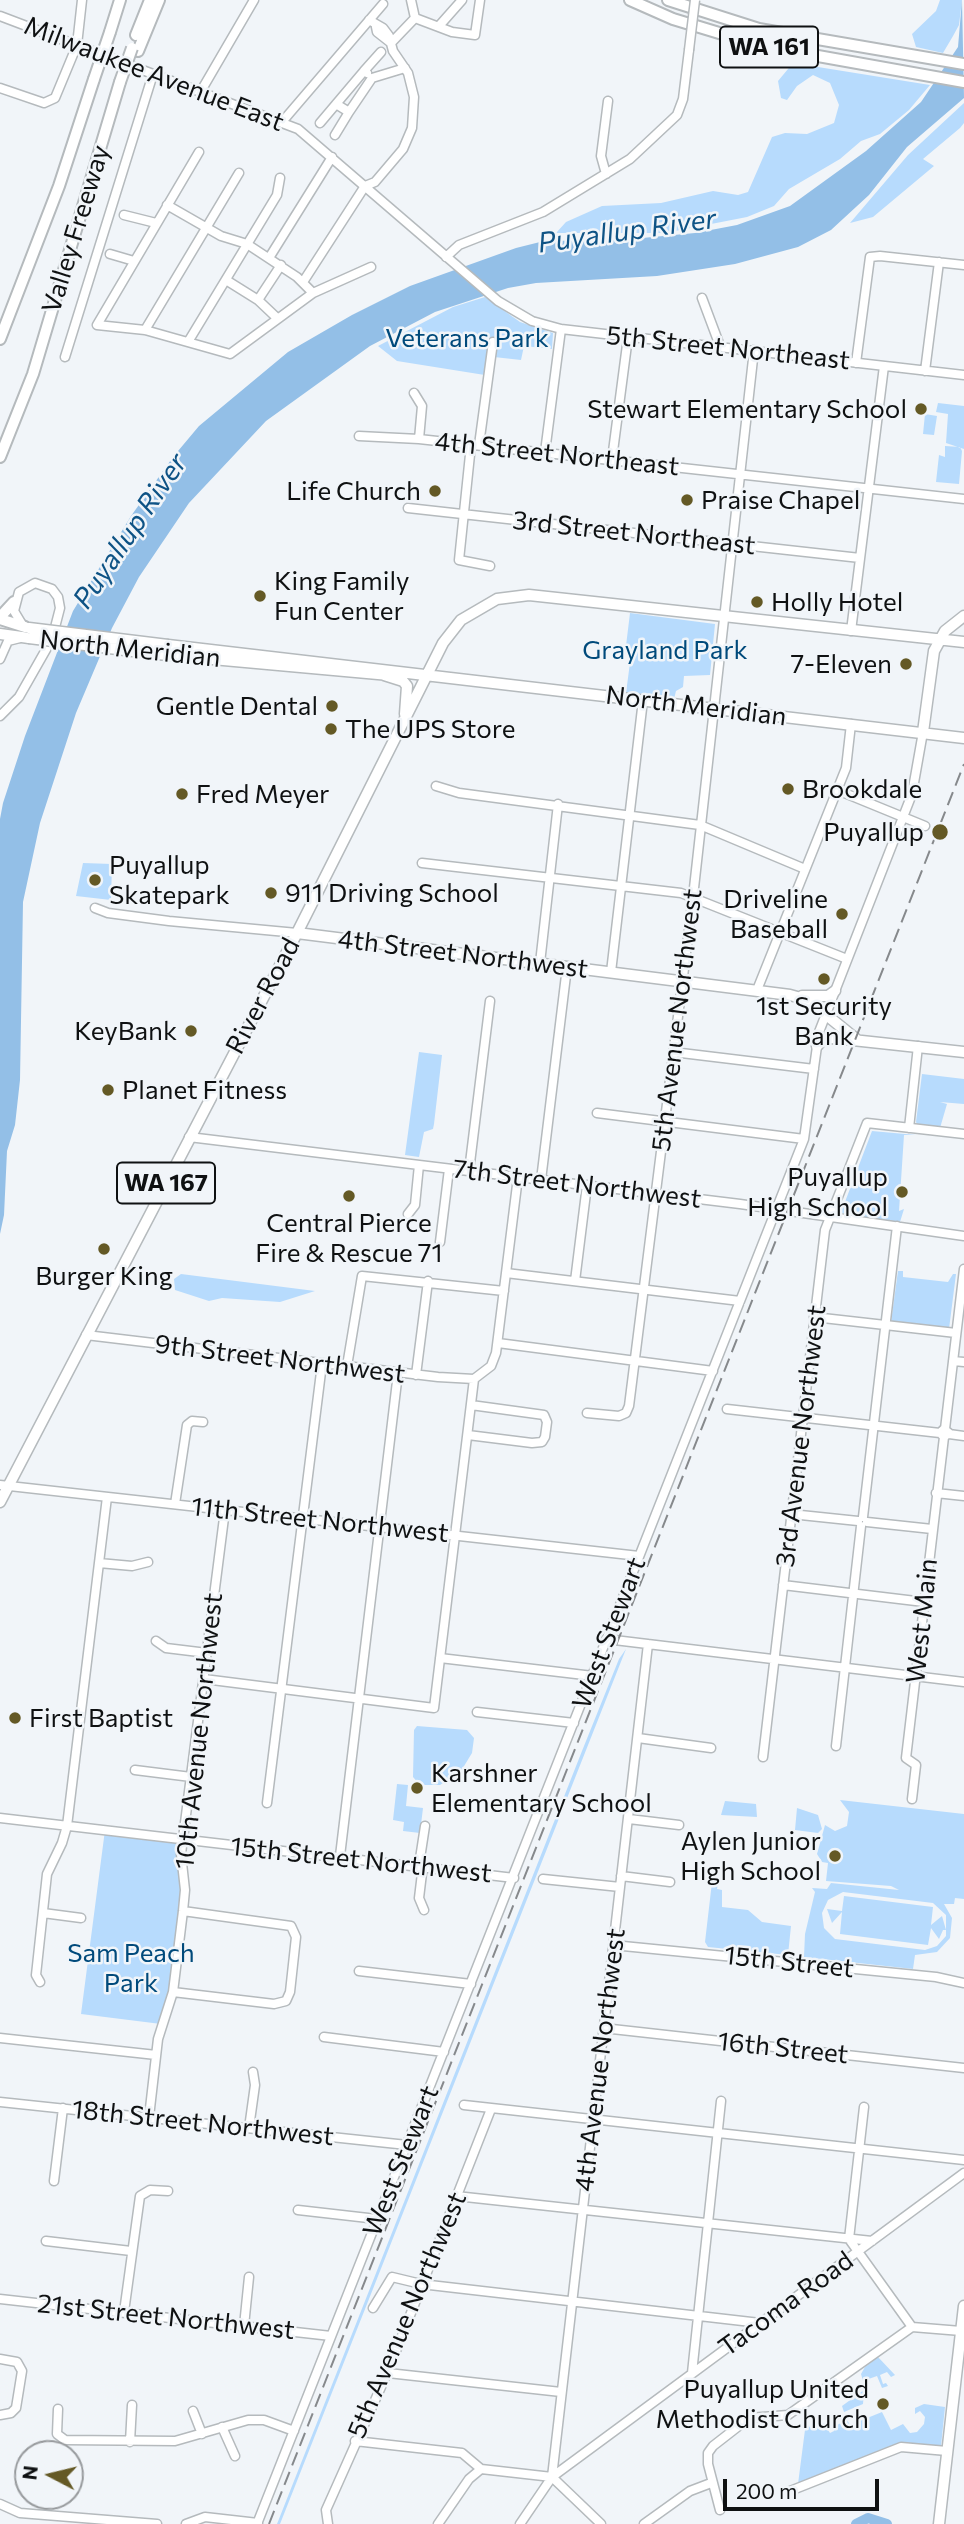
<!DOCTYPE html>
<style>
body{margin:0}
#map{position:relative;width:964px;height:2524px;overflow:hidden;background:#f1f5f9;font-family:Commissioner,sans-serif}
canvas{display:block}
.north{position:absolute;left:14px;top:2440px;width:70px;height:70px;box-sizing:border-box;background:#f1f5f9;border:2px solid #979a9d;border-radius:50%;rotate:277deg;font-size:19px;font-weight:700;line-height:28px;text-align:center;color:#0f1112}
.north::after{content:'';display:block;margin:auto;width:24px;height:32px;background:#645925;clip-path:polygon(50% 0,100% 100%,50% 72%,0 100%)}
.scale{position:absolute;left:723px;top:2479px;width:156px;height:32px;box-sizing:border-box;border:4px solid #0f1112;border-top:0;padding-left:9px;font-size:21px;line-height:24px;white-space:nowrap;color:#0f1112;-webkit-text-stroke:5px #f1f5f9;paint-order:stroke}
</style>
<div id="map">
<canvas width="964" height="2524"></canvas>
<div class="north">N</div>
<div class="scale">200 m</div>
</div>
<script>
const context = document.querySelector('canvas').getContext('2d');
context.lineJoin = 'round';
function paint(path, color) { context.fillStyle = color; context.fill(path, 'evenodd'); }
const poly = rows => new Path2D(rows.map(r => 'M' + r).join(''));
function trace(path, color, width, dash) { context.strokeStyle = color; context.lineWidth = width; context.lineCap = dash ? 'butt' : 'round'; context.setLineDash(dash || []); context.stroke(path); }
function label(font, color, halo, rows, align = 'center') {
  context.font = font + ' Commissioner,sans-serif'; context.lineWidth = 5; context.setLineDash([]); context.textBaseline = 'middle'; context.strokeStyle = halo; context.fillStyle = color; for (const [text, x, y, turn = 0] of rows) {
    context.save(); context.translate(x, y); context.rotate((+turn || 0) * Math.PI / 180); context.textAlign = isNaN(turn) ? turn : align; if (halo) context.strokeText(text, 0, 0); context.fillText(text, 0, 0); context.restore();
  }
}
paint(poly([
 [940,0,962,0,959,25,953,36,943,53,916,47,912,34,936,11],
 [793,63,930,85,909,110,880,134,861,141,840,159,789,189,774,206,747,217,665,233,556,233,566,222,602,206,661,203,713,191,738,195,748,192,772,137,785,133,807,134,834,123,839,105,830,83,813,75,797,86,787,100,781,98,778,81],
 [964,103,964,123,960,128,923,159,934,166,873,217,850,223,908,155],
 [485,297,520,322,553,333,552,349,524,346,521,360,494,357,491,376,397,361,378,346,453,307],
 [938,403,964,406,964,449,946,443,948,414,936,412],
 [925,414,937,416,934,435,923,434],
 [945,446,960,447,962,451,959,484,936,482,939,455,945,457],
 [630,613,715,624,710,675,684,676,683,687,676,691,674,699,626,693,631,655,625,654],
 [83,863,112,864,111,900,76,896],
 [419,1052,442,1055,434,1124,433,1129,424,1132,419,1157,405,1155],
 [922,1074,964,1079,964,1104,940,1102,947,1104,940,1128,918,1126,916,1122],
 [872,1131,916,1135,904,1135,899,1211,904,1209,900,1222,840,1215],
 [898,1271,903,1271,903,1277,948,1282,953,1274,956,1274,949,1329,891,1322],
 [181,1274,315,1291,280,1302,222,1298,209,1301,175,1290,174,1279],
 [626,1649,280,2524,277,2524,582,1751,619,1659],
 [417,1726,467,1730,474,1738,472,1753,461,1771,440,1785,420,1785,413,1777,414,1730],
 [397,1784,408,1785,406,1806,423,1808,420,1833,403,1831,404,1822,393,1820],
 [840,1800,964,1814,964,1899,955,1898,954,1904,944,1904,952,1918,950,1938,937,1952,915,1955,913,1969,804,1957,805,1934,815,1892,812,1888,827,1889,831,1883,899,1890,891,1886,826,1881,828,1863,822,1862,817,1854,825,1825,835,1831,847,1826,849,1812],
 [843,1892,933,1903,946,1915,946,1936,937,1946,925,1950,835,1939,824,1928,822,1913,828,1900],
 [725,1801,756,1804,757,1817,721,1815],
 [797,1808,818,1815,822,1829,818,1833,795,1830],
 [105,1830,183,1840,183,1884,173,1992,161,2024,81,2014],
 [712,1882,718,1883,717,1889,722,1890,722,1907,748,1910,762,1922,791,1926,788,1955,708,1947,705,1942],
 [844,1896,933,1907,931,1925,942,1916,946,1930,943,1930,939,1939,931,1928,928,1945,840,1934,842,1912,832,1923,827,1909,842,1911],
 [878,2357,895,2375,891,2377,887,2372,880,2375,883,2384,886,2383,888,2386,882,2388,877,2376,863,2381,861,2374,865,2367],
 [864,2390,863,2404,844,2412,842,2406],
 [924,2404,945,2407,941,2446,908,2444,798,2484,806,2422,811,2429,822,2421,830,2433,834,2431,833,2427,847,2420,850,2425,882,2412,891,2430,903,2424,910,2433,917,2432,924,2424,925,2417,920,2411,915,2414,915,2408]
]), '#b7dbfd');
paint(poly([
 [962,0,964,98,907,147,869,195,831,230,798,247,735,264,657,276,536,283,508,288,435,312,370,346,266,421,189,503,139,577,112,628,76,713,40,823,23,902,20,1080,15,1125,7,1151,4,1215,0,1234,0,819,3,803,25,736,73,611,131,516,173,457,199,426,288,352,352,315,410,286,516,248,544,241,621,240,695,233,737,225,790,206,866,151,921,102,958,47]
]), '#93bfe7');
trace(poly([
 [856,2524,868,2518,887,2524]
]), '#93bfe7', 10);
const minor = poly([
 [0,16,298,129,498,301,532,321,561,329,964,375],
 [415,18,452,32,475,35,480,0],
 [439,26,462,0],
 [376,27,377,32,391,43],
 [391,43,415,18,411,0],
 [367,73,364,71,381,52],
 [0,88,44,103,55,98,77,45,82,0],
 [201,91,254,0],
 [349,112,372,78,405,68],
 [282,122,383,4],
 [320,123,364,71],
 [335,135,349,112,336,104],
 [199,152,97,325,145,330,230,354,313,293,371,267],
 [606,174,601,156,608,101],
 [167,205,221,236,247,244,297,277,313,293],
 [124,215,156,223],
 [110,254,134,261],
 [446,257,459,245,543,212,630,159,677,115,683,99,689,50],
 [269,258,332,157],
 [226,280,258,300,277,318],
 [303,282,365,186,375,182,403,149,412,128,414,97,408,73,393,51,389,36,383,28,369,20],
 [702,298,720,346],
 [258,300,281,265],
 [145,330,239,173],
 [188,342,277,195,280,178],
 [65,357,153,74],
 [856,363,870,257,880,256,964,265],
 [925,371,939,262],
 [414,393,422,406,419,439],
 [359,436,419,439,964,499],
 [471,445,459,560,490,566],
 [479,445,493,342],
 [545,452,561,329],
 [612,459,628,337],
 [408,508,860,558],
 [851,631,884,366],
 [0,659,8,641,20,638],
 [0,716,19,697,52,639,60,608,58,597,52,589,35,583,19,592,14,611,23,626],
 [436,786,459,793,700,825,805,869],
 [837,790,925,826],
 [422,863,681,893,847,959],
 [95,908,108,913,169,921,297,933],
 [540,963,558,804],
 [611,972,643,700],
 [757,990,846,768,851,724],
 [673,1052,814,1069],
 [597,1113,804,1139],
 [909,1128,918,1046],
 [189,1137,740,1204,964,1236],
 [469,1171,490,1001],
 [541,1180,567,967],
 [408,1214,415,1205,419,1165],
 [440,1242,449,1169],
 [506,1273,740,1301],
 [575,1281,587,1185],
 [814,1317,956,1333],
 [86,1335,438,1377,474,1379],
 [498,1343,713,1371],
 [953,1361,964,1362],
 [347,1366,362,1276,504,1291],
 [416,1375,428,1281],
 [727,1409,940,1433,944,1437,949,1433,944,1429,940,1433],
 [587,1413,619,1416,626,1413,629,1406,693,897,754,350],
 [945,1429,964,1269],
 [949,1434,964,1436],
 [468,1435,532,1443,542,1442,545,1437,547,1422,544,1415,471,1405],
 [0,1485,639,1556],
 [936,1493,964,1496],
 [175,1504,187,1425,192,1421,203,1422],
 [791,1514,858,1521],
 [863,1517,897,1226],
 [867,1522,932,1529],
 [99,1563,132,1566,148,1562],
 [783,1585,924,1602],
 [606,1639,964,1682],
 [156,1641,166,1648,207,1653],
 [440,1658,593,1676],
 [204,1679,434,1708,474,1379,491,1366,496,1353,518,1177],
 [477,1712,574,1723],
 [638,1738,711,1748],
 [836,1746,861,1526],
 [763,1757,825,1230,867,1123,964,1134],
 [135,1770,191,1777],
 [912,1799,916,1765,906,1758,944,1437],
 [267,1803,322,1364],
 [0,1818,514,1878],
 [629,1819,679,1825],
 [340,1856,398,1373],
 [419,1865,425,1826],
 [423,1865,419,1898,424,1910],
 [621,1876,670,1882],
 [543,1879,620,1887],
 [43,1913,81,1918],
 [613,1945,936,1977,964,1983],
 [359,1971,471,1984],
 [40,1982,36,1975,47,1874,62,1843,67,1826,107,1497],
 [173,1992,274,2004,286,2001,290,1992,296,1937,291,1926,183,1911],
 [603,2028,964,2068],
 [324,2037,444,2052],
 [0,2038,156,2055],
 [0,2102,407,2145],
 [464,2105,964,2160],
 [864,2107,849,2239,912,2327],
 [149,2117,158,2039,173,1992,183,1911,185,1890,181,1854,225,1510],
 [249,2128,255,2085,253,2072],
 [54,2181,63,2108],
 [456,2196,872,2241],
 [298,2210,377,2219],
 [46,2241,131,2251],
 [0,2299,331,2336],
 [373,2308,392,2277,421,2284,760,2323],
 [124,2312,140,2196,150,2190,168,2191],
 [244,2326,249,2277],
 [912,2327,961,2331],
 [0,2359,17,2362,22,2371,16,2408,11,2413,0,2415],
 [388,2373,561,2392],
 [692,2373,721,2101],
 [58,2409,57,2434,65,2440,175,2441,248,2420,264,2420,294,2431],
 [193,2411,202,2434],
 [222,2427,235,2456],
 [355,2441,462,2453,481,2469,552,2477,601,2524],
 [130,2442,132,2405],
 [552,2477,648,1644],
 [790,2491,901,2447,947,2451],
 [0,2504,20,2513,157,2524],
 [720,2510,708,2464,708,2453,713,2446,749,2418,788,2415,912,2327],
 [186,2524,205,2517,258,2523],
 [257,2524,804,1139,819,1032,912,794,923,732],
 [328,2524,326,2510,389,2369,491,2109],
 [438,2524,469,2479,481,2469],
 [520,2524,552,2477,964,2173],
 [644,2524,690,2491,711,2483]
]);
const major = poly([
 [0,634,29,638],
 [168,645,964,738],
 [157,654,389,675],
 [384,675,403,681,407,686,405,714],
 [923,732,934,651,945,631,964,616],
 [297,933,790,995,808,1000,856,1039],
 [802,996,828,996,835,991],
 [817,1046,823,1039,834,1038,964,1052],
 [0,1502,297,933,443,643,461,620,497,599,529,595,964,642],
 [939,2524,964,2306]
]);
const highway = poly([
 [630,0,673,19,762,46,964,82],
 [668,0,759,29,964,64],
 [110,32,120,0],
 [136,35,150,0],
 [138,51,159,0],
 [0,339,59,186,94,79],
 [0,457,33,374,120,82],
 [0,617,14,602],
 [0,619,25,627]
]);
trace(minor, '#b5babd', 11);
trace(major, '#b5babd', 13);
trace(highway, '#b5babd', 14);
trace(minor, '#fff', 8);
trace(major, '#fff', 10);
trace(highway, '#fff', 10);
trace(poly([
 [269,2524,964,764]
]), '#86898c', 2, [14, 7]);
const minorBridge = poly([
 [689,50,695,0]
]);
const majorBridge = poly([
 [29,628,168,645],
 [29,638,157,654]
]);
const highwayBridge = poly([
 [94,79,110,32],
 [120,82,132,48]
]);
trace(minorBridge, '#b5babd', 11, []);
trace(majorBridge, '#b5babd', 13, []);
trace(highwayBridge, '#b5babd', 14, []);
trace(minorBridge, '#fff', 8);
trace(majorBridge, '#fff', 10);
trace(highwayBridge, '#fff', 10);
for (const [x, y, r, color] of [
 [921,409,7,"#645925"],
 [435,491,7,"#645925"],
 [687,500,7,"#645925"],
 [260,596,7,"#645925"],
 [757,602,7,"#645925"],
 [906,664,7,"#645925"],
 [332,706,7,"#645925"],
 [331,729,7,"#645925"],
 [788,789,7,"#645925"],
 [182,794,7,"#645925"],
 [940,832,9,"#645925"],
 [95,880,7,"#645925"],
 [271,893,7,"#645925"],
 [842,914,7,"#645925"],
 [824,979,7,"#645925"],
 [191,1031,7,"#645925"],
 [108,1090,7,"#645925"],
 [902,1192,7,"#645925"],
 [349,1196,7,"#645925"],
 [104,1249,7,"#645925"],
 [15,1718,7,"#645925"],
 [417,1788,7,"#645925"],
 [835,1856,7,"#645925"],
 [883,2404,7,"#645925"]
]) { const dot = new Path2D(); dot.arc(x, y, r, 0, 2 * Math.PI); context.fillStyle = color; context.fill(dot); trace(dot, '#f1f5f9', 2.5); }
for (const [x, y, w] of [
 [769,47,98],
 [166,1183,98]
]) { const box = new Path2D(); box.roundRect(x - w / 2, y - 20.5, w, 41, 5); context.fillStyle = '#f1f5f9'; context.fill(box); trace(box, '#0f1112', 2); }
label('bold 24px', '#0f1112', null, [
 ["WA 161",769,47],
 ["WA 167",166,1183]
]);
label('26px', '#0f1112', '#f1f5f9', [
 ["Milwaukee Avenue East",154,74,21],
 ["Valley Freeway",76,229,-73],
 ["5th Street Northeast",728,348,6],
 ["4th Street Northeast",557,454,6],
 ["3rd Street Northeast",634,533,6],
 ["North Meridian",130,649,6],
 ["North Meridian",696,706,7],
 ["4th Street Northwest",463,954,7],
 ["River Road",263,996,-62],
 ["5th Avenue Northwest",677,1020,-83],
 ["7th Street Northwest",577,1184,7],
 ["9th Street Northwest",280,1359,7],
 ["3rd Avenue Northwest",801,1436,-83],
 ["11th Street Northwest",320,1520,6],
 ["West Main",922,1621,-84],
 ["West Stewart",609,1633,-69],
 ["10th Avenue Northwest",199,1731,-84],
 ["15th Street Northwest",361,1860,6],
 ["15th Street",789,1962,6],
 ["16th Street",783,2048,6],
 ["4th Avenue Northwest",600,2060,-83],
 ["18th Street Northwest",203,2123,6],
 ["West Stewart",401,2161,-68],
 ["Tacoma Road",786,2304,-36],
 ["5th Avenue Northwest",407,2315,-67],
 ["21st Street Northwest",166,2317,6]
]);
label('26px', '#004a7b', '#f1f5f9', [
 ["Veterans Park",467,338],
 ["Grayland Park",665,650],
 ["Sam Peach",131,1953],
 ["Park",131,1983]
]);
label('26px', '#0f1112', '#f1f5f9', [
 ["Stewart Elementary School",907,409,"right"],
 ["Life Church",421,491,"right"],
 ["Praise Chapel",701,500],
 ["King Family",274,581],
 ["Fun Center",274,611],
 ["Holly Hotel",771,602],
 ["7-Eleven",892,664,"right"],
 ["Gentle Dental",318,706,"right"],
 ["The UPS Store",345,729],
 ["Brookdale",802,789],
 ["Fred Meyer",196,794],
 ["Puyallup",924,832,"right"],
 ["Puyallup",109,865],
 ["Skatepark",109,895],
 ["911 Driving School",285,893],
 ["Driveline",828,899,"right"],
 ["Baseball",828,929,"right"],
 ["1st Security",824,1006,"center"],
 ["Bank",824,1036,"center"],
 ["KeyBank",177,1031,"right"],
 ["Planet Fitness",122,1090],
 ["Puyallup",888,1177,"right"],
 ["High School",888,1207,"right"],
 ["Central Pierce",349,1223,"center"],
 ["Fire & Rescue 71",349,1253,"center"],
 ["Burger King",104,1276,"center"],
 ["First Baptist",29,1718],
 ["Karshner",431,1773],
 ["Elementary School",431,1803],
 ["Aylen Junior",821,1841,"right"],
 ["High School",821,1871,"right"],
 ["Puyallup United",869,2389,"right"],
 ["Methodist Church",869,2419,"right"]
], 'left');
label('italic 28px', '#0e5385', '#f1f5f9', [
 ["Puyallup River",627,231,-8],
 ["Puyallup River",130,531,-56]
]);
</script>
